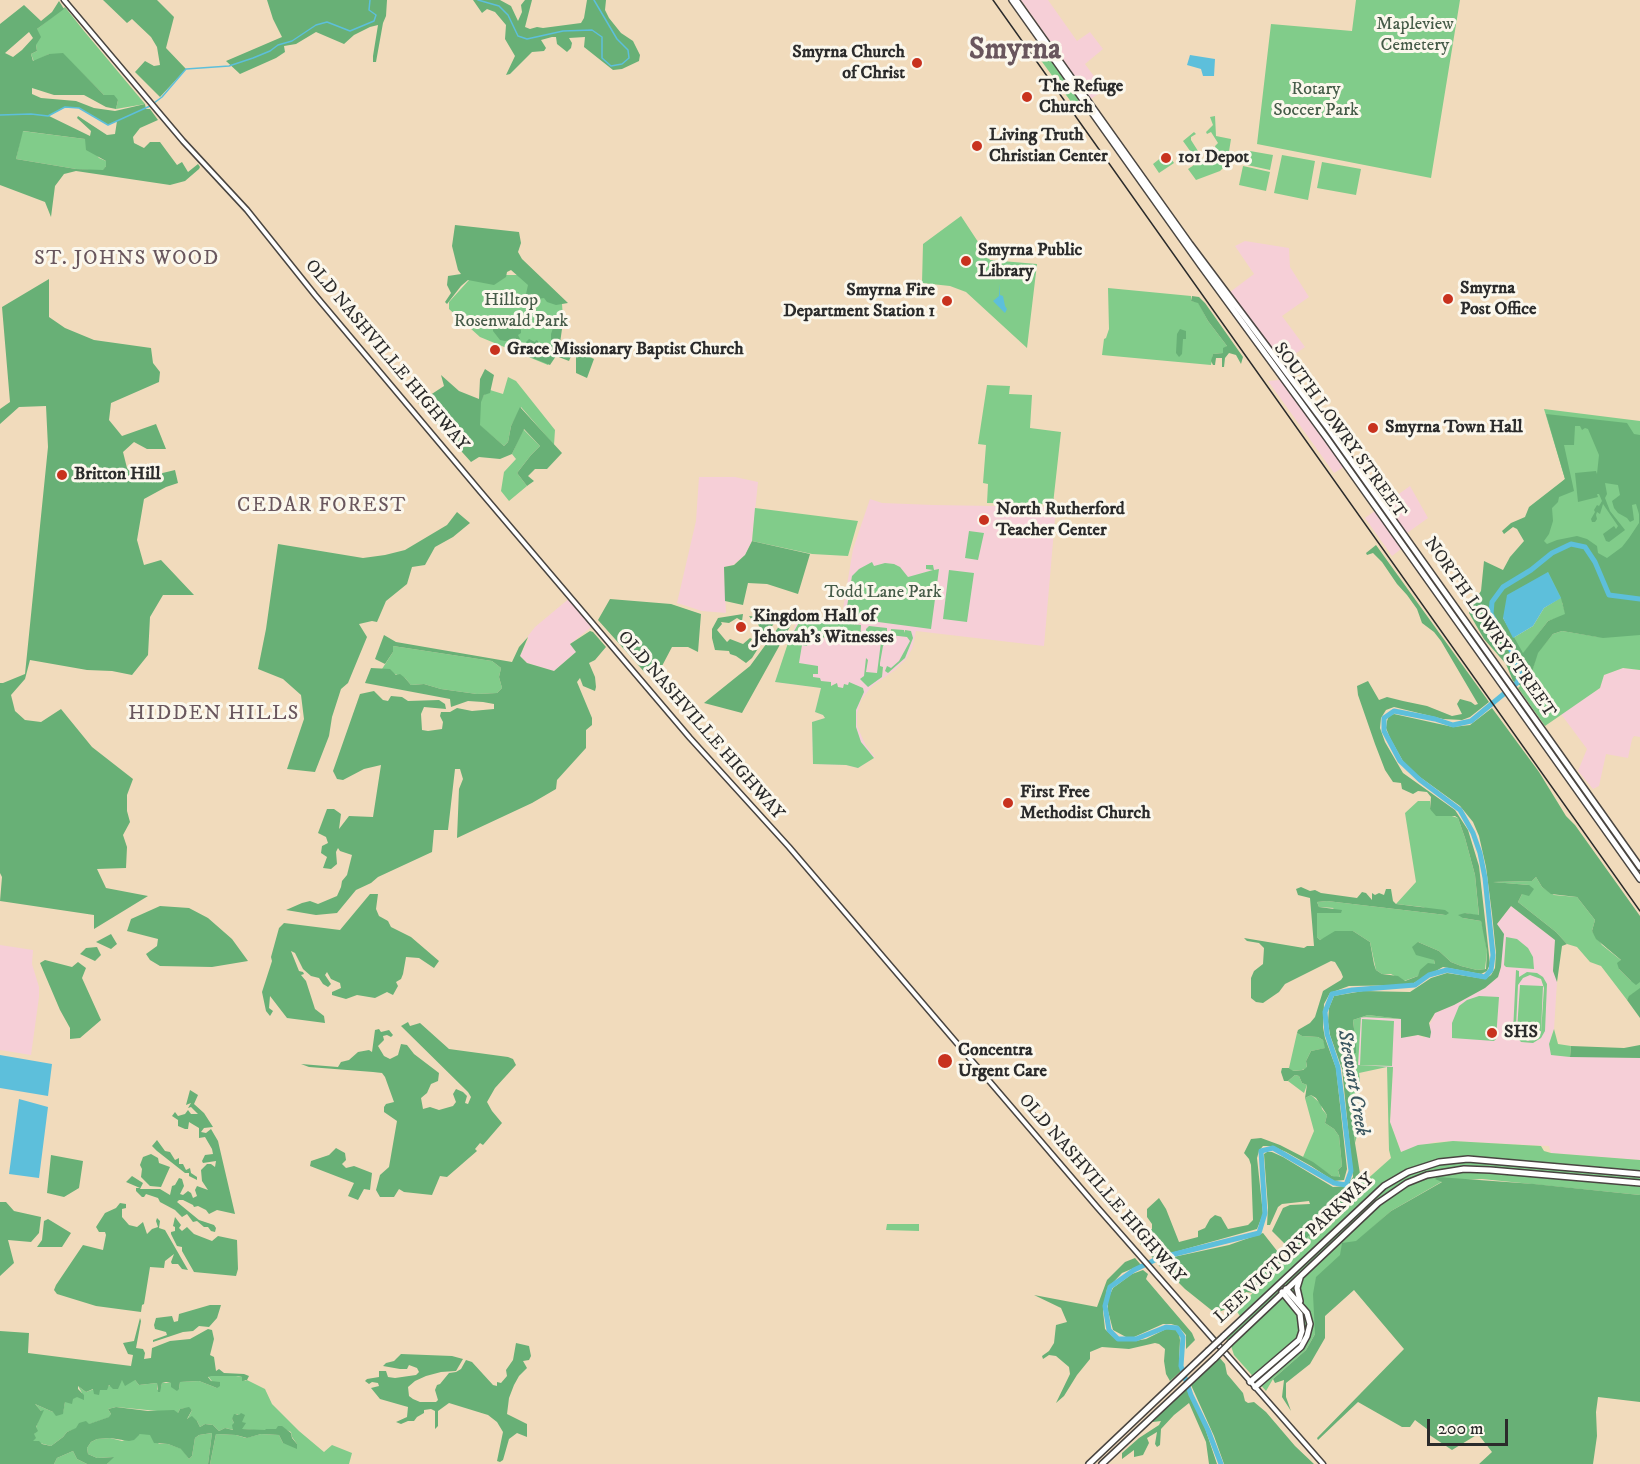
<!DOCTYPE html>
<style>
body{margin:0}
#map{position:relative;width:1640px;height:1464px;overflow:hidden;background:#f1dbbc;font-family:"IM FELL DW Pica",serif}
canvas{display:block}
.scale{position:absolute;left:1427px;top:1419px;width:81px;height:27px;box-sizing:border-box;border:3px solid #2b2b2b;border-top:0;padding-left:8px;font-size:18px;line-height:21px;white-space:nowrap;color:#2b2b2b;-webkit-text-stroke:4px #fbf7ec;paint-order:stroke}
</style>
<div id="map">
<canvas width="1640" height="1464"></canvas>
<div class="scale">200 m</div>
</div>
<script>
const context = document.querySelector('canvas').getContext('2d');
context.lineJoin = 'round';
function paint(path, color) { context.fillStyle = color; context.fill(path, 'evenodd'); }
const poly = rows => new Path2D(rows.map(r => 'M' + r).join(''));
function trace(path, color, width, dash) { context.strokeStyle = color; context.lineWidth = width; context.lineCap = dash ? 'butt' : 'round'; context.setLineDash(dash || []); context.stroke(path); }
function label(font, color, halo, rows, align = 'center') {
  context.font = font + ' "IM FELL DW Pica",serif'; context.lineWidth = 6; context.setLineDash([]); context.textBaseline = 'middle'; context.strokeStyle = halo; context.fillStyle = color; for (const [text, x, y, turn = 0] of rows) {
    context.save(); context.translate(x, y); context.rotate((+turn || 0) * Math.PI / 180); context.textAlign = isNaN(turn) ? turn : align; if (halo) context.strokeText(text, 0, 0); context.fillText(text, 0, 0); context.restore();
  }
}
paint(poly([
 [1021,0,1048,0,1077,41,1090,32,1103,49,1085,64,1104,90,1091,99],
 [1245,241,1289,248,1290,267,1309,297,1282,316,1305,347,1282,363,1230,292,1254,274,1235,246],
 [1280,380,1344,467,1334,473,1268,381],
 [699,477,735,477,758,482,752,541,745,555,733,565,724,567,726,613,702,611,677,603,696,521],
 [1410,486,1428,518,1396,541,1401,549,1392,556,1365,518],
 [870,499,882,503,933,505,1056,507,1044,646,916,631,912,649,906,659,895,670,872,686,861,700,857,714,857,726,866,746,875,757,858,768,846,765,813,764,812,722,825,718,823,715,815,712,821,688,775,682,798,617,841,621,853,549],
 [571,597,594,625,570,644,576,652,554,671,527,663,520,656,528,640,528,636,535,627],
 [1623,668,1640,670,1640,737,1634,736,1632,739,1628,758,1606,754,1599,786,1593,789,1578,771,1587,749,1561,714,1600,688,1604,675],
 [1511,906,1555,940,1553,971,1557,982,1554,1029,1551,1037,1551,1055,1640,1058,1640,1160,1551,1153,1549,1146,1453,1141,1435,1142,1401,1152,1390,1122,1393,1068,1358,1066,1361,1017,1402,1019,1400,1036,1409,1037,1418,1035,1424,1038,1435,1013,1454,1005,1485,988,1498,977,1501,967,1503,934,1497,924],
 [0,945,33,950,32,964,39,987,39,997,31,1055,0,1050]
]), '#f6cfd7');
paint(poly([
 [1356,0,1460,0,1431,178,1257,144,1271,24,1352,31],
 [65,7,84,31,145,104,116,109,118,100,104,95,63,54,49,54,34,62,31,54,37,51,36,45,37,29],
 [1038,44,1040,44,1084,105,1077,110,1032,48],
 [1215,116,1216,136,1231,139,1227,164,1220,171,1196,180,1188,169,1203,159,1213,158,1217,153,1215,146,1218,143,1211,132,1207,134,1206,132,1213,125,1210,117],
 [22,131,85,139,99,158,106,161,106,166,103,171,76,169,16,159],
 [1194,132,1196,134,1191,137,1191,140,1198,151,1193,155,1183,141],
 [1250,151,1273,155,1270,170,1247,165],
 [1167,153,1174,163,1159,173,1153,164],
 [1282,155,1315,161,1308,200,1274,193],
 [1322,162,1361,169,1356,195,1317,188],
 [1243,166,1270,172,1266,191,1239,185],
 [961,216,990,260,1037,264,1027,348,966,292,950,286,922,283,923,244],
 [503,275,524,275,562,304,563,318,548,365,480,337,449,309,449,302,469,280],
 [1108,288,1191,296,1191,301,1198,302,1208,321,1227,346,1224,353,1213,354,1211,365,1102,355,1104,339,1106,338,1109,329],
 [508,377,516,381,555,430,554,445,521,407,511,426,508,442,504,446,479,425,480,402,484,395,490,390,503,394],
 [987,385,1010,386,1009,394,1032,395,1030,428,1061,432,1053,504,987,503,988,484,983,483,986,445,978,444],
 [1544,409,1640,421,1640,670,1623,668,1604,675,1600,688,1545,726,1518,688,1531,675,1537,653,1553,634,1562,631,1599,637,1562,602,1566,615,1548,621,1523,654,1513,638,1533,626,1544,608,1560,598,1519,526,1565,479],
 [523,429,540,446,531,455,517,473,527,486,509,501,501,491,504,472,516,459,512,454],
 [755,508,858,521,848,556,812,554,752,541],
 [969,531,984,533,978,560,965,558],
 [872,562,874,566,885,563,894,564,900,567,908,577,933,570,926,569,926,565,933,565,934,570,939,569,931,629,848,618,846,613,852,576,859,569],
 [949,570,974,573,967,622,943,619],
 [801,619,861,625,860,642,795,634,793,633],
 [869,626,887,628,887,634,881,634,880,636,878,633,868,632,866,634,866,629],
 [891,629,904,630,904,633,905,630,911,631,913,638,905,658,888,673,885,671,887,666,891,668,899,661,910,641,907,637,890,635],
 [790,637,808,642,807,646,802,645,799,663,818,666,818,674,813,674,813,677,820,678,821,681,831,682,831,686,837,683,838,687,843,688,844,684,848,685,849,682,863,688,864,692,856,710,856,727,861,742,874,758,858,768,846,765,813,764,812,722,825,718,823,715,815,712,821,688,775,682],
 [881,642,886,643,883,646,880,663,880,666,883,667,882,677,868,687,860,679,864,676,866,658,868,660,866,672,877,673],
 [393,646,492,661,501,668,499,677,502,688,497,693,477,694,441,689,424,684,411,685,405,678,382,669,393,652],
 [1418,801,1430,801,1430,809,1458,818,1465,838,1475,875,1479,916,1465,913,1463,918,1481,921,1484,932,1487,952,1485,969,1477,970,1461,966,1451,962,1439,951,1418,942,1434,960,1435,964,1418,976,1404,981,1391,974,1382,974,1376,970,1370,942,1353,931,1327,937,1320,940,1317,937,1317,913,1326,913,1334,908,1319,907,1317,902,1327,901,1446,915,1422,907,1396,904,1416,882,1405,813],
 [1536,877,1542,887,1554,895,1577,897,1595,920,1592,931,1602,945,1622,961,1619,969,1631,981,1640,982,1640,989,1630,996,1627,1000,1601,966,1590,962,1577,947,1567,944,1556,932,1518,902,1522,894,1529,885,1492,882,1532,881],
 [1506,937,1517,939,1528,948,1533,957,1534,969,1506,967,1504,965],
 [1516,970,1519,971,1519,977,1527,972,1537,973,1543,977,1547,984,1545,1031,1541,1038,1533,1043,1521,1042,1513,1032],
 [1530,975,1541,979,1544,988,1541,1033,1536,1039,1528,1041,1519,1037,1516,1027,1518,985,1523,978],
 [1520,985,1543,986,1541,1031,1517,1030],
 [1479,996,1499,997,1496,1039,1494,1041,1452,1038,1452,1023,1459,1006,1467,1000],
 [1368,1015,1402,1019,1361,1017,1358,1065,1393,1067,1390,1122,1401,1152,1418,1145,1453,1141,1541,1146,1544,1151,1551,1153,1640,1160,1640,1195,1482,1179,1443,1181,1391,1211,1316,1278,1315,1334,1306,1350,1273,1379,1266,1391,1234,1355,1230,1343,1224,1336,1242,1319,1236,1310,1315,1230,1334,1222,1341,1208,1352,1201,1350,1195,1353,1187,1361,1180,1364,1182,1391,1158,1389,1150,1387,1067,1359,1073,1360,1081,1356,1086,1355,1096,1362,1117,1355,1143,1349,1085,1350,1079,1356,1073,1348,1059,1354,1028,1353,1020],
 [1362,1019,1394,1021,1392,1066,1360,1065],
 [1554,1029,1558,1044,1571,1046,1570,1057,1551,1055,1549,1044],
 [1297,1033,1302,1036,1318,1037,1323,1040,1326,1048,1311,1051,1306,1061,1307,1068,1302,1070,1292,1071,1289,1068],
 [1295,1075,1299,1076,1302,1083,1307,1085,1304,1093,1288,1081],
 [1311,1095,1321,1104,1322,1109,1327,1115,1325,1123,1334,1129,1339,1136,1342,1166,1338,1170,1340,1178,1332,1176,1303,1157,1314,1131,1305,1098],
 [887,1224,919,1224,919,1231,886,1230],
 [230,1375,242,1377,245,1381,247,1380,265,1389,272,1404,299,1431,324,1452,332,1445,352,1453,349,1464,210,1464,216,1434,236,1435,246,1438,261,1434,279,1435,283,1443,297,1444,292,1437,291,1432,282,1428,265,1431,242,1429,242,1419,237,1414,232,1419,234,1423,234,1430,225,1428,219,1431,213,1425,205,1424,200,1427,197,1421,187,1420,192,1410,189,1408,180,1409,178,1413,116,1407,108,1409,111,1414,110,1417,67,1432,63,1437,51,1446,32,1441,41,1411,35,1404,53,1412,63,1412,65,1402,82,1393,78,1386,86,1392,94,1389,100,1390,122,1380,135,1380,139,1385,157,1383,157,1390,161,1387,162,1383,171,1383,179,1389,180,1382,199,1381,217,1388,208,1376],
 [212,1433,208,1464,107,1464,113,1457,97,1458,88,1454,87,1448,91,1442,97,1439,110,1438,122,1441,140,1434,150,1434,159,1444,168,1444,182,1449,189,1459,192,1456,195,1438,199,1435],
 [73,1451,77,1459,87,1464,54,1464,57,1458]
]), '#81cc8a');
paint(poly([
 [103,0,157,0,174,17,166,48,186,69,160,97,135,72,145,61,154,66,160,65,157,47,151,37,132,19,127,23],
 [267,0,387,0,386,16,383,23,376,62,373,62,373,56,378,25,370,27,354,35,344,44,316,32,296,44,284,46,285,52,276,58,240,74,226,61,282,37,273,19],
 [473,0,500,0,511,6,518,21,522,12,521,5,525,0,532,0,525,27,530,29,537,27,543,28,581,23,584,18,587,0,606,0,605,10,609,18,621,33,633,41,640,55,639,61,622,69,613,70,584,47,585,37,569,38,572,43,571,48,567,52,557,44,556,37,552,37,541,40,546,48,544,51,532,52,510,74,506,75,515,56,505,39,506,25,495,12,487,9,482,13],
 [59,1,64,9,37,29,41,37,36,45,37,51,31,54,33,61,49,54,63,53,104,95,114,95,118,100,116,109,106,107,84,95,54,95,32,88,32,94,41,98,76,101,94,108,115,111,145,104,146,109,150,109,158,120,140,128,133,137,134,143,144,148,150,142,160,142,177,165,182,162,188,172,198,164,200,167,199,169,185,181,170,185,76,171,64,174,55,186,51,217,45,202,0,185,0,24,24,5,41,21,52,12],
 [29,32,33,38,22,50,13,57,5,53],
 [65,107,79,108,108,125,117,121,115,134,107,135,78,116,77,118,91,131,90,136,49,116],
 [23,131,85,139,86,150,106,161,106,166,103,170,76,169,16,159],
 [455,225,519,232,521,243,518,252,522,259,568,303,556,305,547,302,544,298,531,300,528,305,521,301,517,296,526,294,528,285,511,270,507,272,506,277,494,285,468,280,461,286,447,304,445,302,451,293,447,285,448,276,461,274,458,270,452,246],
 [49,279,49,317,65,328,94,340,151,348,153,363,160,372,159,382,111,403,109,420,122,436,156,424,166,449,147,449,134,442,123,452,127,468,142,478,175,470,178,483,166,487,144,499,137,540,144,565,161,560,194,595,163,595,150,617,148,655,132,675,112,671,87,670,30,660,25,679,11,695,15,711,25,720,41,722,61,709,92,747,133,779,127,795,127,811,130,822,123,835,127,847,126,868,97,869,106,888,148,896,94,929,94,915,0,901,2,877,0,873,0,683,3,683,25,674,48,447,46,406,19,407,0,424,0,451,0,409,10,402,2,307],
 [1192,296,1199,297,1205,303,1243,357,1241,364,1236,355,1229,353,1225,358,1224,367,1222,367,1222,358,1216,358,1215,365,1213,365,1211,361,1213,354,1223,353,1223,348,1227,346,1208,321,1198,303,1191,301],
 [562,320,563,322,560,343,562,345,569,342,572,343,578,351,594,359,587,378,576,373,576,356,572,354,569,361,556,356,550,365,520,353,521,346,523,345,535,354,547,354,551,350,551,334,555,322],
 [496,326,518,326,521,330,521,333,518,335,520,339,505,341,500,340,493,331,493,327],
 [1180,329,1186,331,1186,339,1183,339,1182,354,1179,357,1176,353,1177,334],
 [529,339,535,342,536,340,538,341,538,344,547,345,549,348,544,353,536,352,526,342],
 [485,369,494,375,490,393,484,395,481,402,480,425,504,446,508,442,511,426,520,407,562,453,547,469,535,469,528,476,534,481,527,486,517,473,531,455,540,446,524,429,512,454,500,459,479,457,471,462,418,403,444,386,441,375,459,391,479,399,480,379],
 [1546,414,1627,423,1634,434,1640,435,1640,635,1603,638,1562,631,1553,634,1538,653,1531,675,1521,686,1513,681,1506,664,1484,639,1469,613,1471,605,1481,591,1484,561,1503,570,1510,557,1524,541,1517,529,1513,527,1504,534,1502,531,1511,523,1525,517,1529,507,1565,479],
 [1575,426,1580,426,1582,430,1585,428,1588,429,1599,455,1597,474,1596,471,1575,473,1578,502,1598,497,1597,494,1599,494,1602,501,1599,506,1597,505,1594,510,1595,512,1591,519,1592,522,1595,522,1597,519,1596,515,1597,512,1600,514,1603,504,1618,526,1616,529,1614,526,1603,534,1606,541,1609,542,1625,530,1610,511,1605,498,1607,494,1605,483,1618,485,1620,495,1612,501,1614,508,1618,513,1627,518,1630,522,1634,520,1632,505,1636,504,1639,514,1639,523,1629,538,1622,547,1607,558,1598,553,1597,546,1587,539,1577,536,1557,540,1547,544,1544,541,1549,534,1553,521,1552,508,1558,502,1559,497,1574,491,1564,445,1574,445],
 [1548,572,1561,598,1565,614,1548,621,1523,653,1503,618],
 [457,512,470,523,453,537,435,547,425,565,412,567,407,584,386,601,377,622,372,621,359,624,367,637,348,683,341,689,332,717,329,736,315,772,287,769,304,719,301,695,283,679,258,669,266,629,278,544,363,558,385,555,405,550,447,525],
 [752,541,810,554,798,594,767,584,748,583,743,605,725,601,724,567,734,565,745,555],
 [1376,545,1489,702,1470,717,1462,720,1443,719,1394,707,1386,710,1381,718,1380,728,1385,742,1403,773,1455,810,1468,830,1479,866,1490,964,1487,971,1481,974,1443,967,1410,985,1349,986,1330,993,1324,1004,1323,1027,1325,1038,1336,1068,1347,1169,1344,1180,1334,1181,1311,1166,1286,1152,1272,1146,1263,1146,1259,1151,1257,1158,1263,1214,1257,1229,1153,1258,1140,1244,1142,1233,1152,1229,1152,1224,1147,1217,1147,1209,1159,1198,1166,1209,1179,1242,1198,1237,1198,1231,1205,1228,1210,1219,1215,1215,1221,1217,1228,1229,1248,1225,1253,1220,1251,1165,1249,1159,1244,1153,1251,1139,1261,1138,1280,1145,1313,1162,1332,1176,1340,1177,1338,1170,1342,1166,1339,1136,1334,1129,1325,1123,1327,1115,1316,1098,1311,1095,1305,1098,1307,1085,1302,1083,1299,1076,1295,1075,1288,1081,1284,1081,1281,1072,1282,1068,1289,1068,1293,1071,1303,1070,1307,1067,1306,1061,1311,1051,1325,1048,1323,1040,1318,1037,1302,1036,1297,1033,1298,1030,1310,1023,1315,1017,1323,991,1341,980,1343,977,1341,972,1335,962,1331,961,1285,984,1279,992,1263,1003,1256,1002,1251,998,1251,978,1254,971,1263,964,1264,948,1259,943,1247,941,1244,938,1304,948,1307,946,1314,946,1310,898,1298,895,1296,889,1301,887,1310,891,1315,890,1321,893,1357,898,1362,892,1366,893,1372,900,1372,893,1375,895,1379,893,1384,895,1386,889,1391,889,1393,901,1396,904,1445,910,1449,913,1446,915,1327,901,1317,902,1319,907,1342,910,1341,913,1317,913,1317,937,1320,940,1335,931,1353,931,1370,942,1374,964,1376,970,1382,974,1398,976,1405,981,1418,976,1420,970,1428,963,1435,964,1434,960,1416,955,1412,947,1418,942,1439,951,1451,962,1461,966,1477,970,1486,969,1487,952,1481,921,1463,918,1458,915,1465,913,1479,915,1475,875,1465,838,1458,818,1455,816,1436,816,1430,809,1431,797,1427,792,1418,791,1413,794,1402,789,1401,783,1393,782,1385,770,1375,744,1358,695,1357,686,1368,681,1379,700,1387,697,1403,701,1427,706,1452,716,1462,714,1457,704,1460,699,1471,702,1475,705,1478,704,1441,641,1434,632,1422,623,1417,609,1407,595,1397,584,1382,562,1373,553,1367,555,1366,553],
 [610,599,671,604,701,614,698,652,688,647,672,647,662,666,648,676,598,620],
 [743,614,742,621,737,618,729,623,721,622,722,624,717,630,727,642,730,639,743,644,750,638,752,639,748,645,749,649,753,651,763,635,758,624,755,624,749,616,771,618,776,620,752,658,746,663,736,656,730,654,729,651,715,650,712,638,712,629,718,618],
 [783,621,792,623,742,713,704,703,750,666],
 [590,631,593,632,606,647,595,660,589,663,595,677,596,687,595,691,583,686,580,678,577,682,592,718,592,725,586,730,586,748,557,780,556,789,532,803,457,838,459,789,463,779,460,769,455,769,448,830,434,830,432,852,378,877,371,883,356,890,337,913,316,915,286,910,302,903,310,901,318,904,337,896,341,887,342,881,347,875,352,855,340,851,338,848,336,852,337,864,331,869,323,868,327,857,321,853,322,846,328,843,326,837,318,833,327,809,334,809,341,814,339,829,349,816,373,817,381,765,364,769,343,780,337,779,333,771,360,694,374,691,383,700,388,701,391,696,402,697,408,701,439,700,445,704,446,709,424,707,421,714,422,730,428,731,442,729,443,722,440,716,441,712,450,712,457,708,472,711,494,709,494,704,483,702,468,701,451,707,450,699,365,683,371,668,390,669,396,675,400,674,405,678,411,685,424,684,441,689,477,694,497,693,502,688,499,677,501,668,492,661,393,646,393,652,385,664,375,659,384,635,396,642,512,662,519,647,528,637,520,656,527,663,554,671,576,652,570,644],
 [1492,708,1539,772,1566,816,1575,825,1640,916,1640,982,1636,985,1631,981,1619,969,1617,963,1621,960,1596,939,1592,931,1595,920,1577,897,1551,894,1542,887,1536,877,1532,881,1493,882,1529,885,1534,889,1529,896,1522,894,1518,902,1556,932,1567,944,1562,946,1557,982,1553,971,1555,940,1511,906,1497,924,1504,934,1501,967,1498,977,1485,988,1454,1005,1435,1013,1429,1023,1431,1032,1430,1038,1418,1035,1401,1038,1401,1019,1368,1015,1353,1020,1356,1046,1356,1053,1349,1053,1348,1059,1356,1073,1350,1079,1349,1085,1355,1143,1361,1180,1353,1187,1350,1195,1352,1201,1341,1209,1334,1222,1315,1230,1293,1252,1272,1231,1283,1208,1290,1205,1310,1204,1309,1201,1282,1204,1278,1207,1270,1225,1267,1225,1268,1208,1264,1154,1267,1152,1272,1152,1283,1157,1333,1187,1346,1186,1353,1177,1342,1069,1330,1035,1328,1022,1329,1008,1334,996,1363,991,1410,992,1431,978,1447,973,1485,979,1491,975,1495,968,1496,953,1492,914,1486,867,1479,836,1473,822,1460,806,1413,772,1404,763,1390,738,1386,728,1387,721,1389,716,1394,714,1453,727,1470,725],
 [370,894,378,894,376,909,379,916,388,921,391,927,411,937,439,961,434,968,419,958,406,957,403,974,401,979,396,982,398,986,393,995,387,992,375,998,357,995,346,999,332,995,332,992,341,988,340,983,331,979,327,972,325,975,331,984,328,987,323,984,319,978,311,976,303,969,295,953,291,951,299,971,303,972,304,974,301,975,306,981,315,1009,324,1016,325,1023,287,1018,270,996,269,1008,273,1011,270,1016,266,1011,262,992,272,961,271,957,279,928,284,923,340,930],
 [160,906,189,908,208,918,232,939,248,961,212,967,160,966,150,960,146,954,157,946,158,939,127,931,131,919],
 [111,934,117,944,111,949,96,942],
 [97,947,101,955,95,961,80,954,86,948],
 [45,960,72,967,78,962,86,968,82,978,101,1020,80,1038,70,1039,70,1028,60,1010,40,963],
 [1640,988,1640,1018,1627,1000,1629,996],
 [408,1022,410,1026,420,1023,449,1049,508,1057,513,1059,516,1065,495,1088,487,1102,492,1111,502,1123,483,1145,480,1143,475,1149,477,1151,447,1177,440,1176,432,1195,404,1192,399,1189,394,1197,380,1197,376,1190,380,1175,389,1167,397,1121,384,1112,384,1107,386,1104,394,1102,385,1077,382,1073,373,1072,309,1067,301,1064,338,1067,341,1062,349,1060,358,1052,369,1050,372,1052,375,1030,379,1029,381,1032,389,1030,393,1035,391,1037,387,1035,383,1036,384,1040,378,1046,384,1056,390,1059,398,1055,401,1044,407,1045,414,1054,439,1073,438,1081,431,1084,427,1093,421,1098,423,1109,430,1107,439,1110,453,1106,456,1102,453,1094,456,1089,463,1092,467,1096,465,1103,468,1104,471,1097,468,1092,401,1026],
 [1640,1045,1640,1058,1570,1057,1571,1046,1624,1048],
 [190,1090,198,1095,194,1104,204,1113,213,1127,204,1128,201,1132,206,1133,211,1129,218,1141,235,1214,217,1210,209,1214,206,1210,198,1206,194,1207,193,1205,183,1200,179,1200,177,1202,199,1220,214,1225,216,1228,215,1232,211,1231,208,1227,204,1227,197,1221,193,1222,187,1214,182,1217,175,1210,160,1202,158,1198,146,1194,144,1197,142,1197,136,1191,136,1188,140,1188,126,1182,132,1176,143,1183,140,1189,160,1189,170,1195,172,1186,175,1185,179,1178,182,1179,184,1186,180,1194,183,1195,188,1191,191,1193,193,1198,197,1196,195,1190,197,1186,208,1190,202,1181,201,1170,207,1164,211,1164,215,1167,216,1161,203,1163,202,1161,205,1155,213,1154,212,1149,205,1137,199,1138,199,1128,189,1122,188,1129,185,1129,178,1126,178,1120,172,1116,175,1112,178,1116,185,1114,188,1110,191,1114,198,1114,191,1107,188,1108,191,1103,186,1105],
 [157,1140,165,1151,170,1152,175,1160,179,1158,179,1164,183,1164,186,1170,190,1168,191,1173,197,1177,197,1180,189,1176,189,1173,185,1173,157,1151,152,1146],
 [336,1148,345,1153,346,1160,342,1164,346,1168,354,1166,372,1173,370,1190,364,1189,358,1200,348,1196,354,1183,310,1166,311,1161,329,1155],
 [151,1154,158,1158,159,1163,170,1167,161,1187,150,1186,141,1177,142,1169,140,1165,143,1157],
 [51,1155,83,1161,79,1188,64,1197,47,1193],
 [1438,1177,1534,1184,1640,1195,1640,1402,1598,1397,1596,1412,1597,1436,1593,1464,1479,1464,1492,1452,1478,1434,1452,1450,1428,1434,1427,1429,1415,1420,1410,1427,1402,1427,1358,1402,1318,1440,1317,1438,1404,1349,1354,1290,1325,1316,1325,1338,1310,1364,1286,1383,1286,1397,1291,1411,1282,1397,1284,1380,1275,1383,1273,1379,1306,1350,1315,1334,1313,1294,1316,1277,1340,1255,1342,1243,1356,1241,1391,1211,1442,1182,1435,1179],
 [0,1202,6,1202,14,1211,41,1217,39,1233,31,1242,8,1240,14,1263,0,1276],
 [120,1203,126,1204,126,1208,122,1209,122,1217,129,1225,137,1227,143,1222,147,1234,152,1229,158,1227,156,1221,157,1218,160,1221,159,1228,165,1230,188,1270,182,1269,178,1264,172,1264,171,1262,174,1254,165,1261,164,1268,150,1267,144,1304,142,1305,141,1312,96,1306,57,1294,54,1290,56,1285,83,1245,103,1250,106,1235,105,1232,99,1232,96,1227,105,1213,116,1208],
 [175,1217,181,1225,179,1228,182,1231,187,1227,194,1234,212,1241,218,1236,237,1240,238,1269,236,1276,194,1272,182,1251,182,1247,177,1246,171,1234,171,1232,175,1231,175,1227,173,1226],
 [48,1219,71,1233,62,1247,37,1247,42,1240,44,1221],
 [1263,1233,1285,1261,1253,1293,1246,1292,1224,1310,1215,1313,1185,1289,1165,1269,1159,1266,1158,1262,1169,1258,1229,1245],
 [1135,1258,1141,1265,1122,1273,1107,1289,1103,1311,1105,1329,1112,1336,1122,1340,1135,1341,1146,1339,1166,1329,1175,1329,1179,1334,1180,1340,1179,1362,1181,1371,1170,1381,1166,1374,1164,1361,1165,1349,1159,1344,1155,1343,1129,1349,1102,1347,1090,1352,1090,1359,1077,1375,1064,1396,1056,1403,1070,1374,1069,1367,1056,1356,1049,1355,1043,1359,1042,1356,1049,1351,1054,1343,1056,1325,1067,1322,1061,1308,1034,1295,1097,1307,1107,1280,1125,1262],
 [1143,1270,1148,1274,1146,1279,1192,1333,1195,1340,1186,1349,1186,1335,1178,1326,1171,1324,1163,1324,1134,1337,1126,1337,1113,1330,1108,1311,1108,1299,1113,1288,1132,1274],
 [210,1305,221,1305,217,1318,209,1327,199,1326,193,1331,183,1332,153,1342,153,1340,167,1335,166,1332,155,1329,154,1325,156,1318,172,1316,174,1322,178,1321,179,1314],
 [140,1318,141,1321,136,1348,143,1349,145,1353,144,1359,151,1358,152,1348,170,1341,190,1339,208,1329,212,1330,214,1339,210,1355,214,1357,216,1371,219,1369,224,1373,244,1374,249,1376,247,1380,242,1381,242,1377,238,1376,211,1376,208,1377,211,1381,220,1382,220,1386,217,1388,199,1381,180,1382,179,1389,177,1391,171,1387,171,1383,166,1382,162,1383,160,1392,158,1392,157,1383,139,1385,135,1380,125,1386,122,1380,118,1389,113,1389,109,1385,107,1390,100,1390,99,1395,94,1394,93,1389,86,1392,78,1386,78,1389,84,1395,84,1400,77,1397,73,1399,72,1404,65,1402,63,1414,56,1416,53,1412,35,1404,41,1411,44,1410,36,1427,38,1431,34,1434,36,1438,33,1441,39,1441,42,1444,51,1446,63,1437,67,1432,76,1428,79,1423,86,1421,89,1424,109,1417,111,1414,108,1409,116,1407,148,1411,174,1410,178,1413,180,1409,189,1407,192,1410,187,1419,192,1416,197,1421,200,1427,205,1424,213,1425,219,1431,225,1428,233,1430,232,1425,234,1423,232,1419,234,1414,239,1415,241,1413,245,1415,242,1422,246,1423,242,1429,265,1430,266,1429,276,1429,278,1426,282,1426,291,1433,292,1438,297,1444,297,1449,283,1443,279,1435,261,1434,247,1438,236,1435,216,1434,210,1464,208,1464,212,1433,199,1435,195,1438,192,1456,189,1459,181,1449,168,1444,154,1443,150,1435,140,1434,134,1440,129,1441,110,1438,97,1439,91,1442,87,1448,88,1454,97,1458,114,1457,107,1464,87,1464,77,1459,73,1451,57,1458,54,1464,0,1464,0,1331,29,1333,28,1353,131,1366,133,1355,128,1354,123,1343,134,1341],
 [516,1343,529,1346,531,1356,529,1360,523,1361,527,1368,519,1376,514,1385,509,1398,507,1414,527,1424,527,1437,517,1433,509,1439,503,1460,500,1462,497,1461,503,1432,497,1422,488,1415,449,1403,438,1411,438,1426,435,1429,435,1411,431,1409,424,1410,424,1413,417,1417,414,1421,408,1421,401,1424,396,1422,407,1417,408,1407,380,1399,371,1388,379,1386,378,1383,372,1382,369,1384,365,1381,367,1379,379,1377,379,1371,386,1371,388,1377,395,1378,416,1375,419,1372,417,1368,409,1365,407,1369,400,1369,383,1366,386,1363,394,1361,401,1354,452,1356,463,1359,456,1371,441,1372,426,1376,415,1381,408,1387,409,1396,413,1399,420,1402,436,1402,438,1400,435,1390,437,1385,440,1384,449,1373,456,1372,461,1369,466,1360,472,1362,493,1385,497,1386,497,1382,501,1383,507,1376,506,1370,513,1360],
 [1219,1357,1225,1364,1227,1374,1243,1393,1245,1401,1248,1403,1254,1402,1266,1412,1295,1446,1314,1464,1224,1464,1214,1436,1191,1385],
 [1187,1388,1205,1428,1217,1464,1209,1464,1206,1442,1189,1403,1174,1415,1161,1429,1160,1445,1157,1447,1155,1444,1157,1432,1147,1438,1149,1443,1143,1455,1134,1457,1134,1450,1122,1459,1122,1453,1139,1438,1159,1425,1161,1421,1153,1422,1153,1420]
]), '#68b076');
paint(poly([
 [1190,55,1215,59,1214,76,1203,76,1201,69,1187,65],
 [999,284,1000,295,1003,296,1005,306,1007,309,1005,313,993,301,999,296],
 [1548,572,1561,598,1544,608,1533,626,1513,638,1503,618,1507,595],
 [0,1055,52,1064,48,1096,0,1088],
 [19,1099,48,1107,39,1178,9,1174]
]), '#5dbfdb');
trace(poly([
 [478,0,499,6,508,15,518,36,527,39,563,31,592,30,602,37,602,58,611,66,622,64,629,58,628,50,617,39,594,0],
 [154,103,162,97,186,69,229,66,253,58,270,51,278,45,292,41,316,25,327,22,350,31,374,21,376,15,369,10,370,0],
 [0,115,31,114,48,116,65,107,79,108,108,125,150,106]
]), '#5dbfdb', 1.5);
trace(poly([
 [1221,1464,1208,1430,1191,1395,1181,1366,1183,1337,1177,1328,1166,1327,1136,1339,1118,1339,1109,1330,1105,1306,1110,1287,1134,1270,1159,1258,1259,1233,1265,1213,1261,1151,1273,1148,1334,1183,1346,1185,1351,1171,1338,1067,1327,1034,1325,1012,1332,994,1352,990,1415,985,1429,975,1447,970,1485,977,1491,970,1493,955,1485,878,1480,853,1473,833,1460,810,1420,780,1400,761,1384,731,1384,718,1394,711,1435,719,1453,725,1471,721,1517,683,1520,675,1517,661,1491,614,1492,602,1503,587,1531,570,1552,553,1571,544,1585,547,1595,562,1609,595,1640,599]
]), '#5dbfdb', 5);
const secondary = poly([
 [64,0,183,141,247,210,315,295,479,490,690,738,789,847,1097,1207,1323,1464]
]);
const primary = poly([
 [1012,0,1201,266,1326,437,1640,879],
 [1016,0,1190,244,1328,428,1640,867],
 [1300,1301,1297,1288,1300,1278],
 [1224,1336,1384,1186,1408,1172,1439,1162,1468,1159,1640,1174],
 [1230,1343,1378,1203,1407,1183,1427,1175,1464,1169,1490,1170,1640,1183],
 [1250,1382,1299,1340,1302,1331,1300,1314,1282,1292],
 [1255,1387,1301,1347,1307,1336,1310,1324,1307,1313,1286,1289],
 [1089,1464,1208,1351],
 [1102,1464,1215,1358]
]);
trace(secondary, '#494541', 7);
trace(primary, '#494541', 8);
trace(secondary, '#fff', 4);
trace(primary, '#fff', 5);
trace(poly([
 [993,0,1640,911]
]), '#2b2b2b', 1.5);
const primaryBridge = poly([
 [1208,1351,1224,1336],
 [1215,1358,1230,1343]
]);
trace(primaryBridge, '#494541', 8, []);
trace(primaryBridge, '#fff', 5);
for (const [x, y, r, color] of [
 [917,63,6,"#c8321e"],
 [1027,97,6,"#c8321e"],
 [977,146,6,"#c8321e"],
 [1166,158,6,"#c8321e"],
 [966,261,6,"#c8321e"],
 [1448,299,6,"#c8321e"],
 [947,301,6,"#c8321e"],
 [495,350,6,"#c8321e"],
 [1373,428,6,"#c8321e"],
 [62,475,6,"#c8321e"],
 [984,520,6,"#c8321e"],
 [741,627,6,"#c8321e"],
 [1008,803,6,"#c8321e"],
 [1492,1033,6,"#c8321e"],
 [945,1061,8,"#c8321e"]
]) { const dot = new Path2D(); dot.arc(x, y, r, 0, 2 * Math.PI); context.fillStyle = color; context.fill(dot); trace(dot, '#fbf7ec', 2); }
label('18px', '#455b48', '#fbf7ec', [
 ["Mapleview",1415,25],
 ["Cemetery",1415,46],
 ["Rotary",1316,90],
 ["Soccer Park",1316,111],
 ["Hilltop",511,301],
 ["Rosenwald Park",511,322],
 ["Todd Lane Park",883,593]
]);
label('bold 18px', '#2b2b2b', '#fbf7ec', [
 ["Smyrna Church",905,53,"right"],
 ["of Christ",905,74,"right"],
 ["The Refuge",1039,87],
 ["Church",1039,108],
 ["Living Truth",989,136],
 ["Christian Center",989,157],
 ["101 Depot",1178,158],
 ["Smyrna Public",978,251],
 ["Library",978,272],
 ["Smyrna",1460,289],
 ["Post Office",1460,310],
 ["Smyrna Fire",935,291,"right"],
 ["Department Station 1",935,312,"right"],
 ["Grace Missionary Baptist Church",507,350],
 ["Smyrna Town Hall",1385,428],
 ["Britton Hill",74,475],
 ["North Rutherford",996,510],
 ["Teacher Center",996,531],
 ["Kingdom Hall of",753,617],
 ["Jehovah's Witnesses",753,638],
 ["First Free",1020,793],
 ["Methodist Church",1020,814],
 ["SHS",1504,1033],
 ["Concentra",958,1051],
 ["Urgent Care",958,1072]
], 'left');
label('18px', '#2b2b2b', '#fbf7ec', [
 ["OLD NASHVILLE HIGHWAY",386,356,50],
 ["SOUTH LOWRY STREET",1339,431,54],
 ["NORTH LOWRY STREET",1489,628,55],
 ["OLD NASHVILLE HIGHWAY",700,726,49],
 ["OLD NASHVILLE HIGHWAY",1101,1189,49],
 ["LEE VICTORY PARKWAY",1295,1249,-43]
]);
context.letterSpacing = '1.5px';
label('20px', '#69565d', '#fbf7ec', [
 ["ST. JOHNS WOOD",127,260],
 ["CEDAR FOREST",322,507],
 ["HIDDEN HILLS",214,715]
]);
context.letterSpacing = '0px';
label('italic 20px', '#3a5760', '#fbf7ec', [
 ["Stewart Creek",1352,1083,80]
]);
label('bold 30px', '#69565d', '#fbf7ec', [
 ["Smyrna",1015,52]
]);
</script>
